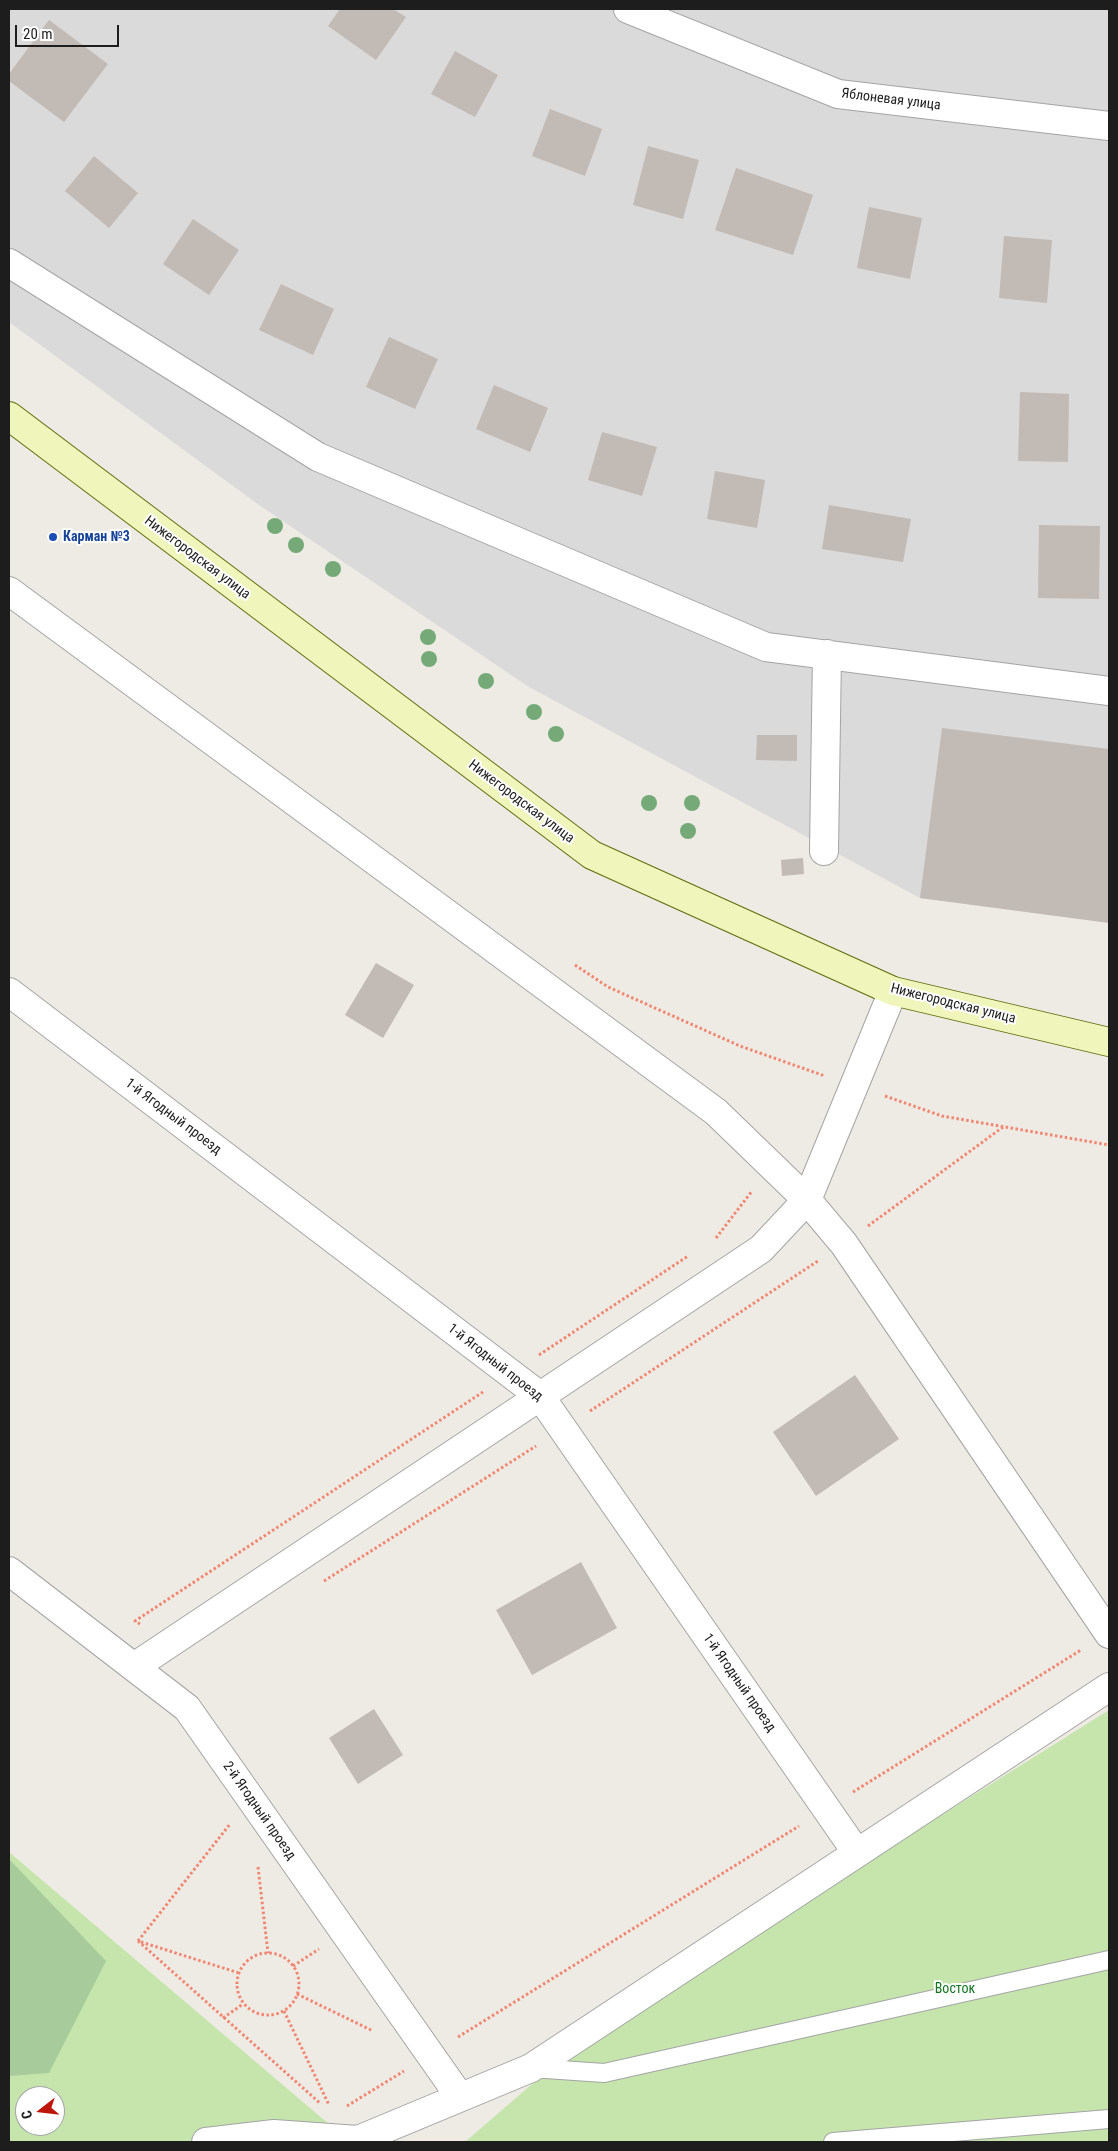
<!DOCTYPE html>
<meta charset="utf-8">
<style>
body{margin:0}
#map{position:relative;width:1118px;height:2151px;overflow:hidden;background:#eeebe4;font-family:"Roboto Condensed",sans-serif}
canvas{display:block}
.frame{position:absolute;inset:0;border:10px solid #1d1d1d;pointer-events:none}
.north{position:absolute;left:15px;top:2086px;width:50px;height:50px;box-sizing:border-box;background:#fff;border:1px solid #a5a5a5;border-radius:50%;rotate:254deg;font-size:14px;font-weight:700;line-height:20px;text-align:center;color:#1d1d1d}
.north::after{content:'';display:block;margin:auto;width:18px;height:22px;background:#bf160c;clip-path:polygon(50% 0,100% 100%,50% 72%,0 100%)}
.scale{position:absolute;left:15px;top:25px;width:104px;height:22px;box-sizing:border-box;border:2px solid #1d1d1d;border-top:0;padding-left:6px;font-size:15px;line-height:18px;white-space:nowrap;color:#1d1d1d;-webkit-text-stroke:4px #fff;paint-order:stroke}
</style>
<div id="map">
<canvas width="1118" height="2151"></canvas>
<div class="frame"></div>
<div class="north">С</div>
<div class="scale">20 m</div>
</div>
<script>
const context = document.querySelector('canvas').getContext('2d');
context.lineJoin = 'round';
function paint(path, color) { context.fillStyle = color; context.fill(path, 'evenodd'); }
const poly = rows => new Path2D(rows.map(r => 'M' + r).join(''));
function trace(path, color, width, dash) { context.strokeStyle = color; context.lineWidth = width; context.lineCap = dash ? 'butt' : 'round'; context.setLineDash(dash || []); context.stroke(path); }
function label(font, color, halo, rows, align = 'center') {
  context.font = font + ' "Roboto Condensed",sans-serif'; context.lineWidth = 4; context.setLineDash([]); context.textBaseline = 'middle'; context.strokeStyle = halo; context.fillStyle = color; for (const [text, x, y, turn = 0] of rows) {
    context.save(); context.translate(x, y); context.rotate((+turn || 0) * Math.PI / 180); context.textAlign = isNaN(turn) ? turn : align; if (halo) context.strokeText(text, 0, 0); context.fillText(text, 0, 0); context.restore();
  }
}
paint(poly([
 [9,9,1109,9,1109,922,920,898,529,687,259,505,9,322]
]), '#dbdada');
paint(poly([
 [1109,1710,1109,2142,465,2142,583,2040],
 [9,1852,350,2142,9,2142],
 [25,2096,55,2096,55,2126,25,2126]
]), '#c5e5ad');
paint(poly([
 [9,1859,106,1961,49,2073,9,2076]
]), '#a7cb9b');
paint(poly([
 [340,9,393,9,406,17,376,60,328,26],
 [49,20,108,64,64,122,9,81,9,74],
 [455,51,498,75,475,117,431,94],
 [550,109,602,129,585,176,532,156],
 [648,146,699,160,683,219,633,205],
 [94,156,138,193,109,228,65,191],
 [736,168,813,195,793,255,715,230],
 [869,207,922,218,910,279,857,268],
 [193,219,239,250,209,295,163,264],
 [1004,236,1052,240,1047,303,999,298],
 [281,284,334,309,313,355,259,330],
 [389,337,438,359,415,409,366,387],
 [494,385,548,408,530,452,476,429],
 [1020,392,1069,394,1068,462,1018,461],
 [602,432,657,447,642,496,588,480],
 [715,471,765,480,757,528,707,519],
 [829,505,911,519,903,562,822,549],
 [1039,525,1100,526,1099,599,1038,598],
 [942,728,1109,749,1109,923,920,898],
 [757,735,797,735,797,761,756,760],
 [803,858,804,874,782,876,781,860],
 [376,963,414,985,383,1038,345,1015],
 [855,1375,899,1439,816,1496,773,1432],
 [581,1562,617,1628,532,1675,496,1610],
 [374,1709,403,1755,358,1784,329,1738]
]), '#c2bab4');
const lane = poly([
 [531,2068,604,2073,1109,1960],
 [833,2142,1109,2119]
]);
const street = poly([
 [628,9,838,94,1109,126],
 [9,263,318,457,766,647,1109,691],
 [9,591,716,1112,807,1200,844,1244,1109,1634],
 [824,851,827,654],
 [9,992,540,1396,857,1853],
 [9,1571,187,1708,460,2097],
 [134,1667,761,1249,807,1200,893,991],
 [206,2142,274,2134,358,2140,531,2068,1109,1687]
]);
const secondary = poly([
 [9,416,592,855,893,991,1109,1042]
]);
trace(lane, '#a4a4a4', 20);
trace(street, '#a4a4a4', 30);
trace(secondary, '#5e6d0b', 30);
trace(poly([
 [575,965,608,987,740,1046,825,1076],
 [885,1096,942,1116,1109,1145],
 [868,1226,1003,1127],
 [716,1238,752,1191],
 [539,1355,688,1256],
 [590,1411,818,1261],
 [324,1581,536,1446],
 [140,1624,135,1621,483,1392],
 [853,1792,1081,1650],
 [258,1867,268,1953],
 [138,1941,321,2104],
 [138,1941,230,1824],
 [141,1942,239,1973],
 '237 1984a31 31 0 1 1 62 0a31 31 0 1 1-62 0Z',
 [293,1966,319,1949],
 [297,1994,373,2031],
 [284,2011,329,2105],
 [223,2018,243,2004],
 [458,2037,799,1826],
 [347,2106,404,2071]
]), '#f18672', 3, [2.5, 2.5]);
trace(lane, '#fff', 18);
trace(street, '#fff', 28);
trace(secondary, '#eff5bb', 28);
context.fillStyle = '#75aa78';
for (const [x, y] of [
 [275,526],
 [296,545],
 [333,569],
 [428,637],
 [429,659],
 [486,681],
 [534,712],
 [556,734],
 [649,803],
 [692,803],
 [688,831]
]) { context.beginPath(); context.arc(x, y, 8, 0, 2 * Math.PI); context.fill(); }
for (const [x, y, r, color] of [
 [53,537,5,"#1a4fb4"]
]) { const dot = new Path2D(); dot.arc(x, y, r, 0, 2 * Math.PI); context.fillStyle = color; context.fill(dot); trace(dot, '#fff', 2); }
label('14px', '#1d1d1d', '#fff', [
 ["Яблоневая улица",891,100,7],
 ["Нижегородская улица",197,558,37],
 ["Нижегородская улица",521,802,37],
 ["Нижегородская улица",953,1004,14],
 ["1-й Ягодный проезд",173,1117,37],
 ["1-й Ягодный проезд",495,1363,38],
 ["1-й Ягодный проезд",739,1683,55],
 ["2-й Ягодный проезд",259,1811,55]
]);
label('bold 14px', '#164399', '#fff', [
 ["Карман №3",63,537]
], 'left');
label('14px', '#12751f', '#fff', [
 ["Восток",955,1989]
]);
</script>
